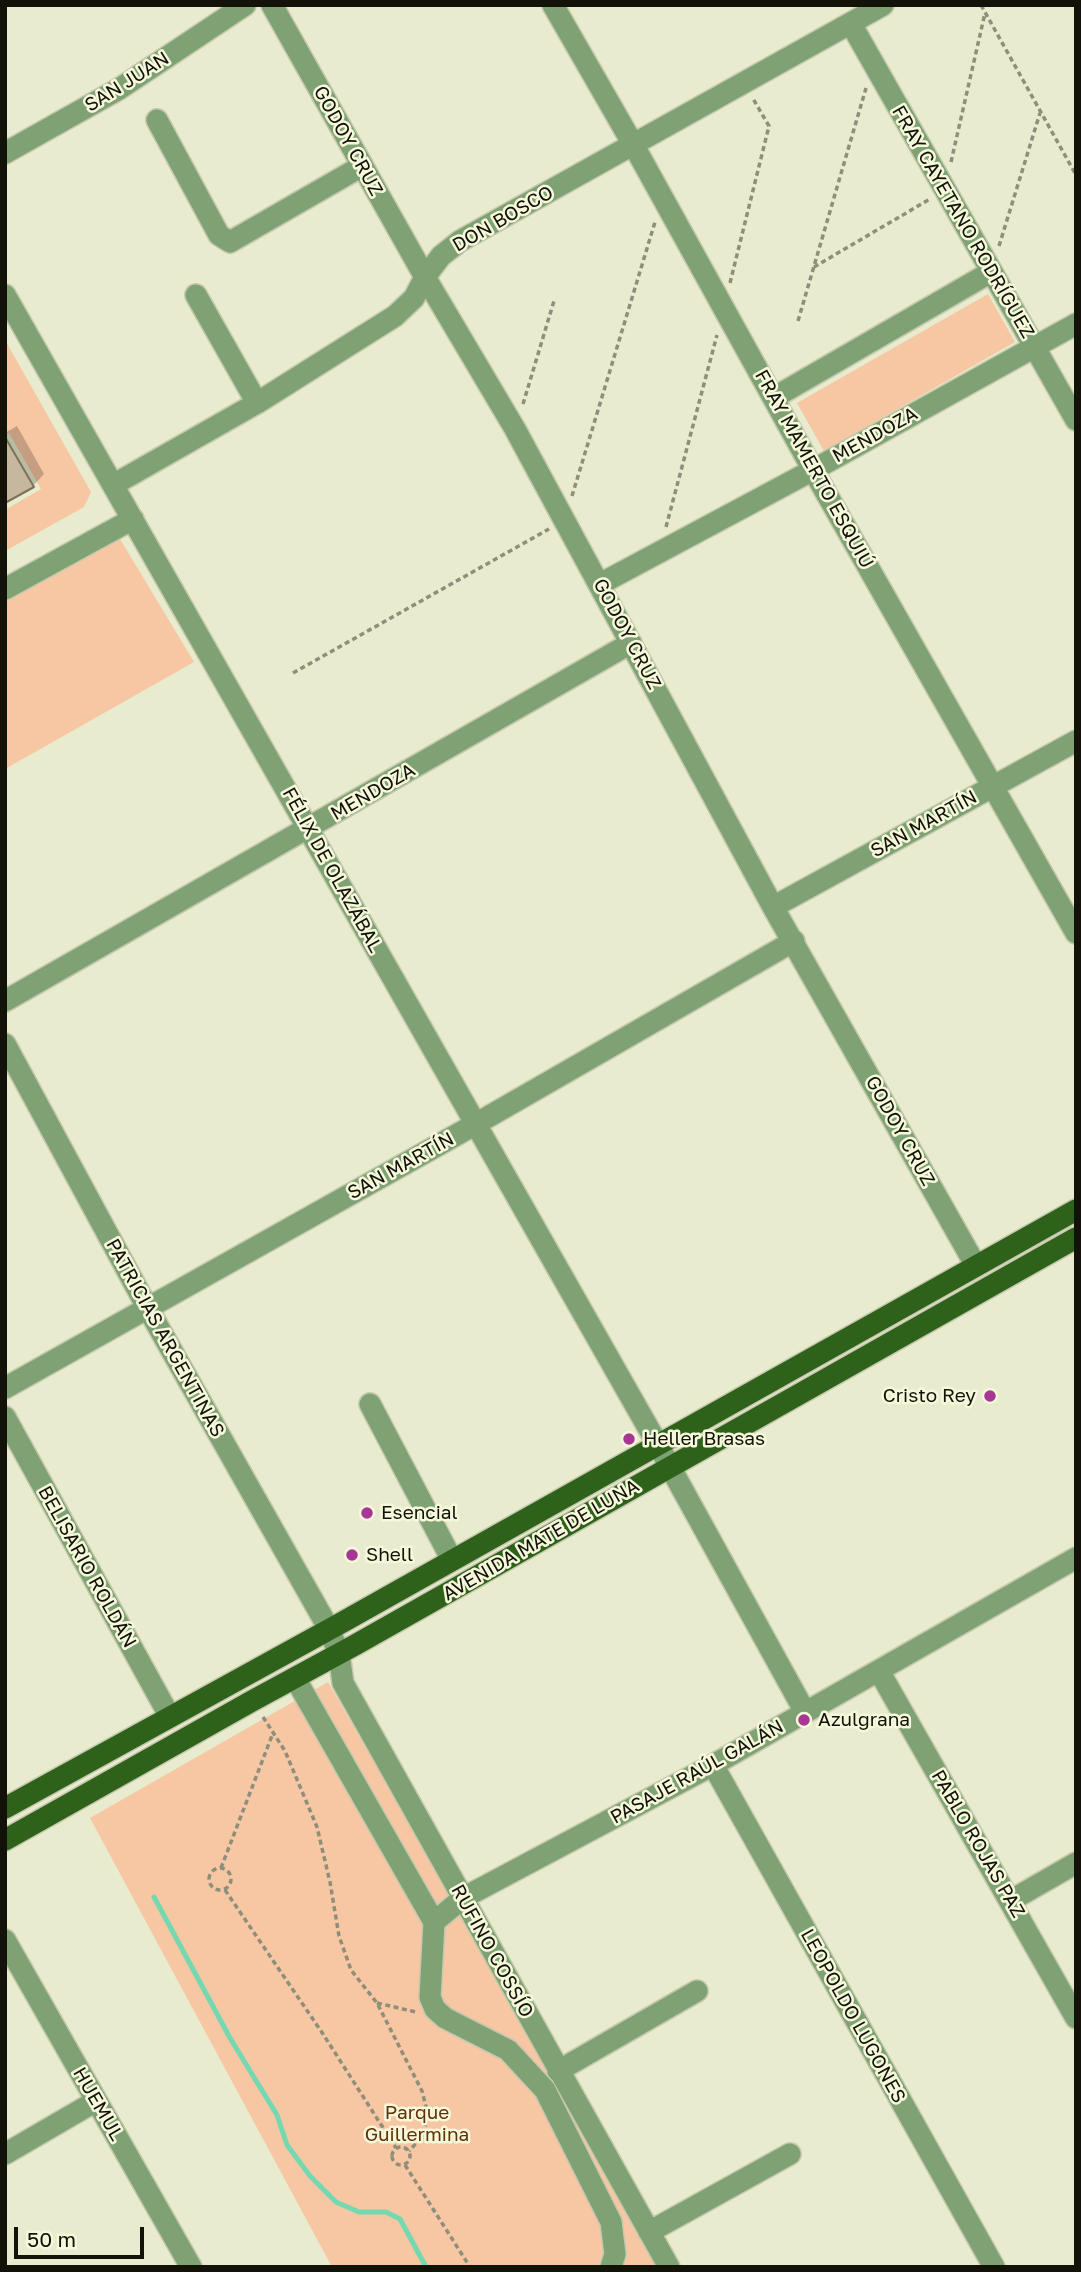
<!DOCTYPE html>
<meta charset="utf-8">
<style>
body{margin:0}
#map{position:relative;width:1081px;height:2272px;overflow:hidden;background:#e8ebce;font-family:"Golos Text",sans-serif}
canvas{display:block}
.frame{position:absolute;inset:0;border:7px solid #121208;pointer-events:none}
.scale{position:absolute;left:14px;top:2227px;width:130px;height:32px;box-sizing:border-box;border:4px solid #121208;border-top:0;padding-left:9px;font-size:21px;line-height:24px;white-space:nowrap;color:#121208;-webkit-text-stroke:5px #f6f8db;paint-order:stroke}
</style>
<div id="map">
<canvas width="1081" height="2272"></canvas>
<div class="frame"></div>
<div class="scale">50 m</div>
</div>
<script>
const context = document.querySelector('canvas').getContext('2d');
context.lineJoin = 'round';
function paint(path, color) { context.fillStyle = color; context.fill(path, 'evenodd'); }
const poly = rows => new Path2D(rows.map(r => 'M' + r).join(''));
function trace(path, color, width, dash) { context.strokeStyle = color; context.lineWidth = width; context.lineCap = dash ? 'butt' : 'round'; context.setLineDash(dash || []); context.stroke(path); }
function label(font, color, halo, rows, align = 'center') {
  context.font = font + ' "Golos Text",sans-serif'; context.lineWidth = 5; context.setLineDash([]); context.textBaseline = 'middle'; context.strokeStyle = halo; context.fillStyle = color; for (const [text, x, y, turn = 0] of rows) {
    context.save(); context.translate(x, y); context.rotate((+turn || 0) * Math.PI / 180); context.textAlign = isNaN(turn) ? turn : align; if (halo) context.strokeText(text, 0, 0); context.fillText(text, 0, 0); context.restore();
  }
}
paint(poly([
 [988,294,1015,342,824,451,797,403],
 [5,340,91,492,84,507,5,551,5,510,41,489,9,433,5,435],
 [120,539,194,662,5,769,5,595,77,556],
 [328,1682,663,2267,332,2267,90,1818]
]), '#f7c6a3');
paint(poly([
 [17,426,44,474,33,486,5,501,5,433]
]), '#0003');
trace(poly([
 [154,1897,230,2038,277,2115,287,2145,310,2176,336,2202,359,2212,386,2212,400,2219,426,2267]
]), '#74d9b0', 5);
const building = poly([
 [5,437,34,487,5,503,5,437]
]);
paint(building, '#c5b89e');
trace(building, '#7d7159', 2);
const minor = poly([
 [272,5,425,277,515,429,773,907,976,1266],
 [553,5,634,146,813,470,1076,933],
 [851,24,1076,420],
 [157,120,219,235,230,242,362,166],
 [5,153,119,89,245,5],
 [5,295,658,1445,805,1712],
 [196,295,257,403],
 [775,397,991,272],
 [113,485,257,403,395,316,414,298,425,277,441,256,460,241,883,5],
 [600,584,813,470,1076,324],
 [5,589,133,519],
 [773,907,1076,741],
 [5,1001,631,643],
 [5,1044,147,1307,329,1629,339,1654,343,1683,669,2267],
 [5,1388,474,1125,794,941],
 [370,1404,452,1560],
 [5,1417,170,1717],
 [879,1671,1076,2018],
 [295,1678,434,1922],
 [713,1765,994,2267],
 [1010,1901,1076,1863],
 [5,1940,191,2267],
 [558,2071,697,1991],
 [5,2154,96,2101],
 [649,2232,790,2154],
 [611,2267,615,2254,611,2222,545,2090,508,2050,445,2018,435,2009,430,1997,434,1922,463,1898,713,1765,1076,1558]
]);
const major = poly([
 [5,1808,341,1623,1076,1210],
 [5,1840,252,1701,355,1645,1076,1238]
]);
trace(minor, '#c6c8ae', 24);
trace(major, '#c6c8ae', 24);
trace(poly([
 [981,5,1076,175],
 [951,162,985,13],
 [999,246,1040,113],
 [814,267,930,199],
 [730,283,769,126,752,97],
 [798,321,866,88],
 [523,404,554,301],
 [572,496,655,222],
 [666,527,717,335],
 [293,673,549,529],
 [263,1717,285,1751,317,1827,330,1882,339,1936,351,1970,377,2003,422,2091,426,2107,426,2123,421,2138,409,2151],
 '209 1879a11 11 0 1 1 22 0a11 11 0 1 1-22 0Z',
 [221,1868,273,1733],
 [225,1890,323,2034,396,2148],
 [377,2003,416,2012],
 '392 2156a9 9 0 1 1 18 0a9 9 0 1 1-18 0Z',
 [405,2165,470,2267]
]), '#8d8f7a', 3.5, [5, 3.5]);
trace(minor, '#7ea273', 21);
trace(major, '#2e621a', 21);
for (const [x, y, r, color] of [
 [990,1396,7,"#a73794"],
 [629,1439,7,"#a73794"],
 [367,1513,7,"#a73794"],
 [352,1555,7,"#a73794"],
 [804,1720,7,"#a73794"]
]) { const dot = new Path2D(); dot.arc(x, y, r, 0, 2 * Math.PI); context.fillStyle = color; context.fill(dot); trace(dot, '#f6f8db', 2.5); }
label('19px', '#121208', '#f6f8db', [
 ["SAN JUAN",127,82,-32],
 ["GODOY CRUZ",348,141,61],
 ["DON BOSCO",503,219,-30],
 ["FRAY CAYETANO RODRÍGUEZ",963,222,60],
 ["MENDOZA",875,435,-29],
 ["FRAY MAMERTO ESQUIÚ",814,469,61],
 ["GODOY CRUZ",627,634,62],
 ["MENDOZA",373,792,-30],
 ["SAN MARTÍN",924,824,-29],
 ["FÉLIX DE OLAZÁBAL",332,870,61],
 ["GODOY CRUZ",900,1131,61],
 ["SAN MARTÍN",401,1166,-29],
 ["PATRICIAS ARGENTINAS",165,1338,61],
 ["AVENIDA MATE DE LUNA",541,1540,-30],
 ["BELISARIO ROLDÁN",87,1567,61],
 ["PASAJE RAÚL GALÁN",697,1772,-29],
 ["PABLO ROJAS PAZ",978,1844,60],
 ["RUFINO COSSÍO",492,1951,61],
 ["LEOPOLDO LUGONES",853,2016,61],
 ["HUEMUL",98,2104,60]
]);
label('19px', '#121208', '#f6f8db', [
 ["Cristo Rey",976,1396,"right"],
 ["Heller Brasas",643,1439],
 ["Esencial",381,1513],
 ["Shell",366,1555],
 ["Azulgrana",818,1720]
], 'left');
label('19px', '#5f3104', '#f6f8db', [
 ["Parque",417,2113],
 ["Guillermina",417,2135]
]);
</script>
